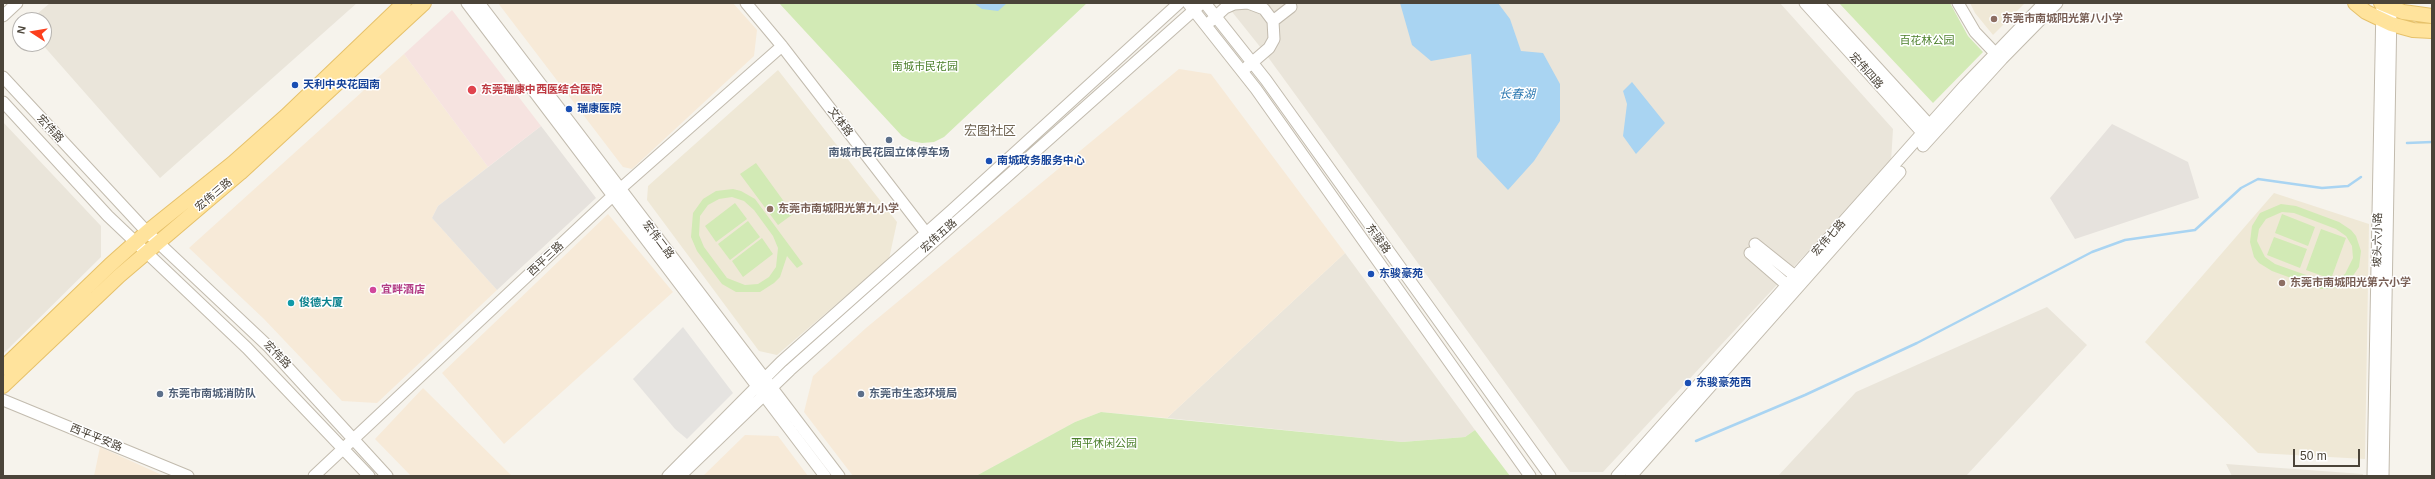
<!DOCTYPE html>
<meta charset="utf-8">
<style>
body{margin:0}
#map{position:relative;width:2435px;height:479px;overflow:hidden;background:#f6f3ec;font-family:Helvetica,sans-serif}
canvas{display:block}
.frame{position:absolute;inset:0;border:4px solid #4b4439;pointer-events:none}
.north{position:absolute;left:12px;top:12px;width:40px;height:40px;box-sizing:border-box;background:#fff;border:1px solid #b7b4b0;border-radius:50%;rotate:282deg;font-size:11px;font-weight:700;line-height:16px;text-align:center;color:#4b4439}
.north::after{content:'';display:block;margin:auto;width:14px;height:18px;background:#fc3f1d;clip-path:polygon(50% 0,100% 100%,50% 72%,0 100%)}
.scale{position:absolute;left:2293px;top:449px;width:67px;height:18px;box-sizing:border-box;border:2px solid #4b4439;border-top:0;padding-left:5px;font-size:12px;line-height:14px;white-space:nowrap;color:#4b4439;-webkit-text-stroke:3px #fff;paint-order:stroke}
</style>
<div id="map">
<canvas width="2435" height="479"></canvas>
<div class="frame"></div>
<div class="north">N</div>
<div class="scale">50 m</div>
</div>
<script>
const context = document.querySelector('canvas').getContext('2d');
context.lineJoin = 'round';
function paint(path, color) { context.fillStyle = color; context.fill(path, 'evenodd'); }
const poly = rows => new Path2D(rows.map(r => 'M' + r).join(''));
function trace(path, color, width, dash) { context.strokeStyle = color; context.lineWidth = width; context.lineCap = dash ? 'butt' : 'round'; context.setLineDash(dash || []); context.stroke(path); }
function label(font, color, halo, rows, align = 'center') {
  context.font = font + ' Helvetica,"Noto Sans SC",sans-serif'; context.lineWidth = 3; context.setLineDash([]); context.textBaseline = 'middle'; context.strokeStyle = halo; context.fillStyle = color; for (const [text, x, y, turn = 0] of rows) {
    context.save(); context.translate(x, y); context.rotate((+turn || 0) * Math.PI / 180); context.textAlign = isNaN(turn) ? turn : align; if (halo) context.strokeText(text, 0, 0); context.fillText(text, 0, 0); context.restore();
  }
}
paint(poly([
 [50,3,357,3,160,178,42,44,44,44,44,20,30,20],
 [1225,3,1780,3,1893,129,1891,162,1603,472,1570,472,1265,53],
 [3,122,101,226,101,257,3,354],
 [1345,253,1475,430,1465,437,1402,442,1167,418],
 [2047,307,2087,345,1966,476,1778,476,1856,392],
 [2226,464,2363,474,2363,476,2232,476]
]), '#eae5da');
paint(poly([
 [498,3,733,3,757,30,754,56,632,169,623,167],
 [404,54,488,167,438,206,432,218,497,290,377,403,342,401,264,319,189,248],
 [1179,69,1211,74,1345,253,1167,418,1101,412,1075,422,976,476,853,476,804,412,813,376,866,328],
 [608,214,673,292,504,444,442,373],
 [423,388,512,476,411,476,375,439],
 [745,435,778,436,808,476,703,476],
 [100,447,164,476,94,476]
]), '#f7ead8');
paint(poly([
 [2112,124,2188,162,2199,198,2075,239,2050,198],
 [541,126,596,198,497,290,432,218,438,206]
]), '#e6e2dd');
paint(poly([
 [1970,3,2025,3,1993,35,1975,13],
 [778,70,897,222,889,259,777,355,759,351,647,200,648,186],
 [2274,193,2369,224,2365,459,2258,453,2145,342]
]), '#efe8d6');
paint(poly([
 [452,10,541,126,488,167,404,54]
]), '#f6e3e0');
paint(poly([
 [779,3,1087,3,944,137,934,142,922,143,911,141,902,136],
 [1839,3,1950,3,1968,36,1983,52,1933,103],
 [756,163,793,214,778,225,740,174],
 [733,189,741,191,755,199,803,264,797,268,787,256,780,277,774,283,760,292,736,292,722,284,697,251,691,237,693,213,703,199,716,191],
 [732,197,744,201,754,210,773,236,778,248,776,267,769,277,758,284,745,285,727,278,704,247,699,235,700,216,708,205,719,199],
 [735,203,747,219,716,242,705,226],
 [2281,204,2296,206,2339,222,2351,230,2356,236,2361,251,2359,267,2350,280,2337,288,2321,289,2272,271,2259,263,2254,257,2250,242,2252,226,2260,213],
 [2282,212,2294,213,2336,229,2346,236,2352,246,2353,258,2345,274,2334,280,2323,281,2275,264,2265,257,2257,241,2259,229,2266,219],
 [2282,214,2315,227,2308,246,2275,233],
 [748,221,760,237,730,260,718,244],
 [2321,229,2346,238,2331,279,2306,270],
 [2274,237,2307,249,2300,268,2267,255],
 [762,238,773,254,743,277,732,261],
 [1101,412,1402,442,1465,437,1475,430,1510,476,976,476,1075,422]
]), '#d2eab5');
paint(poly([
 [683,327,733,393,687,439,675,429,633,379]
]), '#e5e3e0');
paint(poly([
 [974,3,1007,3,998,11,982,9],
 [1400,3,1498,3,1510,19,1521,51,1543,53,1560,84,1560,121,1534,161,1508,190,1477,157,1471,54,1431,61,1412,45],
 [1632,82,1665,123,1636,154,1623,136,1627,104,1623,91]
]), '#a9d4f2');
trace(poly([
 [2407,143,2432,142],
 [1696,441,1805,395,1917,343,2092,252,2125,240,2195,230,2241,188,2258,179,2322,188,2348,186,2361,177]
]), '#a9d4f2', 2.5);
const minor = poly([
 [467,3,825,476],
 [479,3,839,476],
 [746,3,782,46,930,238],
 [1188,3,1256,89,1530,476],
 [1205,3,1266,80,1550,476],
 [1805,3,1928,139],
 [1818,3,1935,131],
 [1958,3,1975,32,1995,53],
 [3,16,17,3],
 [1211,21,1225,8,1234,4,1248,3,1264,9,1273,21,1274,39,1269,48,1247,67],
 [1273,21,1291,7],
 [3,77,147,232,269,347,387,476],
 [3,102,108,216,247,348,369,476],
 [1923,146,2002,59,2057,3],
 [1755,244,1795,276],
 [1750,253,1787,285],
 [3,400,188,476],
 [314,476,620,189,782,46],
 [668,476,781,362,952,210,1179,3],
 [680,476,790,370,1202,3],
 [1617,476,1965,85,2044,3],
 [1631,476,1900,172],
 [2373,476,2382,3],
 [2383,476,2391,8]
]);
const major = poly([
 [2355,3,2366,12,2391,24,2413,30,2432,31],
 [2381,3,2403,12,2432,16],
 [3,368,110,265,147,232,233,163,286,116,404,3],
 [3,386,119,276,240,173,424,3]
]);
trace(minor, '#c2bbae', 13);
trace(major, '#e6c16a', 16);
trace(minor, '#fff', 11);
trace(major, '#ffe39c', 14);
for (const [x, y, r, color] of [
 [1994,19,4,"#8d6e63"],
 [295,85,4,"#1a4fb4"],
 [472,90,5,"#e0444e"],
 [569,109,4,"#1a4fb4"],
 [889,140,4,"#5c6f8a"],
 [989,161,4,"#1a4fb4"],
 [770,209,4,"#8d6e63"],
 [1371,274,4,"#1a4fb4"],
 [2282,283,4,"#8d6e63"],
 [373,290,4,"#d1479c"],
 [291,303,4,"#0f9aa8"],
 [1688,383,4,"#1a4fb4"],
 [160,394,4,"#5c6f8a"],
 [861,394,4,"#5c6f8a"]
]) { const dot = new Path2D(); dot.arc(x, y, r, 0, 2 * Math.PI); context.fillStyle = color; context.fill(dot); trace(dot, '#fff', 1.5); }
label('bold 11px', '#785e54', '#fff', [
 ["东莞市南城阳光第八小学",2002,19],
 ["东莞市南城阳光第九小学",778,209],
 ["东莞市南城阳光第六小学",2290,283]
], 'left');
label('11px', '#4a7f2a', '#fff', [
 ["百花林公园",1927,41],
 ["南城市民花园",925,67],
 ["西平休闲公园",1104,444]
]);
label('11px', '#4b4439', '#fff', [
 ["宏伟四路",1866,71,48],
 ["文体路",840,122,53],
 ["宏伟路",50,129,47],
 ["宏伟三路",214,195,-40],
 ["宏伟五路",939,236,-42],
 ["宏伟七路",1829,238,-48],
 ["东骏路",1378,239,54],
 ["宏伟二路",658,240,53],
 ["坡头六小路",2378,240,-89],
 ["西平三路",546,259,-43],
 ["宏伟路",277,355,46],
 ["西平平安路",96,438,22]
]);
label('bold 11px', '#164399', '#fff', [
 ["天利中央花园南",303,85],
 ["瑞康医院",577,109],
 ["南城政务服务中心",997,161],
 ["东骏豪苑",1379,274],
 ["东骏豪苑西",1696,383]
], 'left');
label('bold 11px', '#be3a42', '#fff', [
 ["东莞瑞康中西医结合医院",481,90]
], 'left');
label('bold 11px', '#4e5e75', '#fff', [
 ["南城市民花园立体停车场",889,153,"center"],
 ["东莞市南城消防队",168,394],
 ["东莞市生态环境局",869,394]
], 'left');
label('bold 11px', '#b23c85', '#fff', [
 ["宜畔酒店",381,290]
], 'left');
label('bold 11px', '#0d838f', '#fff', [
 ["俊德大厦",299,303]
], 'left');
label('italic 12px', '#2e7ab2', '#fff', [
 ["长春湖",1517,95]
]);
label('13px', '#6e6250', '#fff', [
 ["宏图社区",990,131]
]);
</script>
